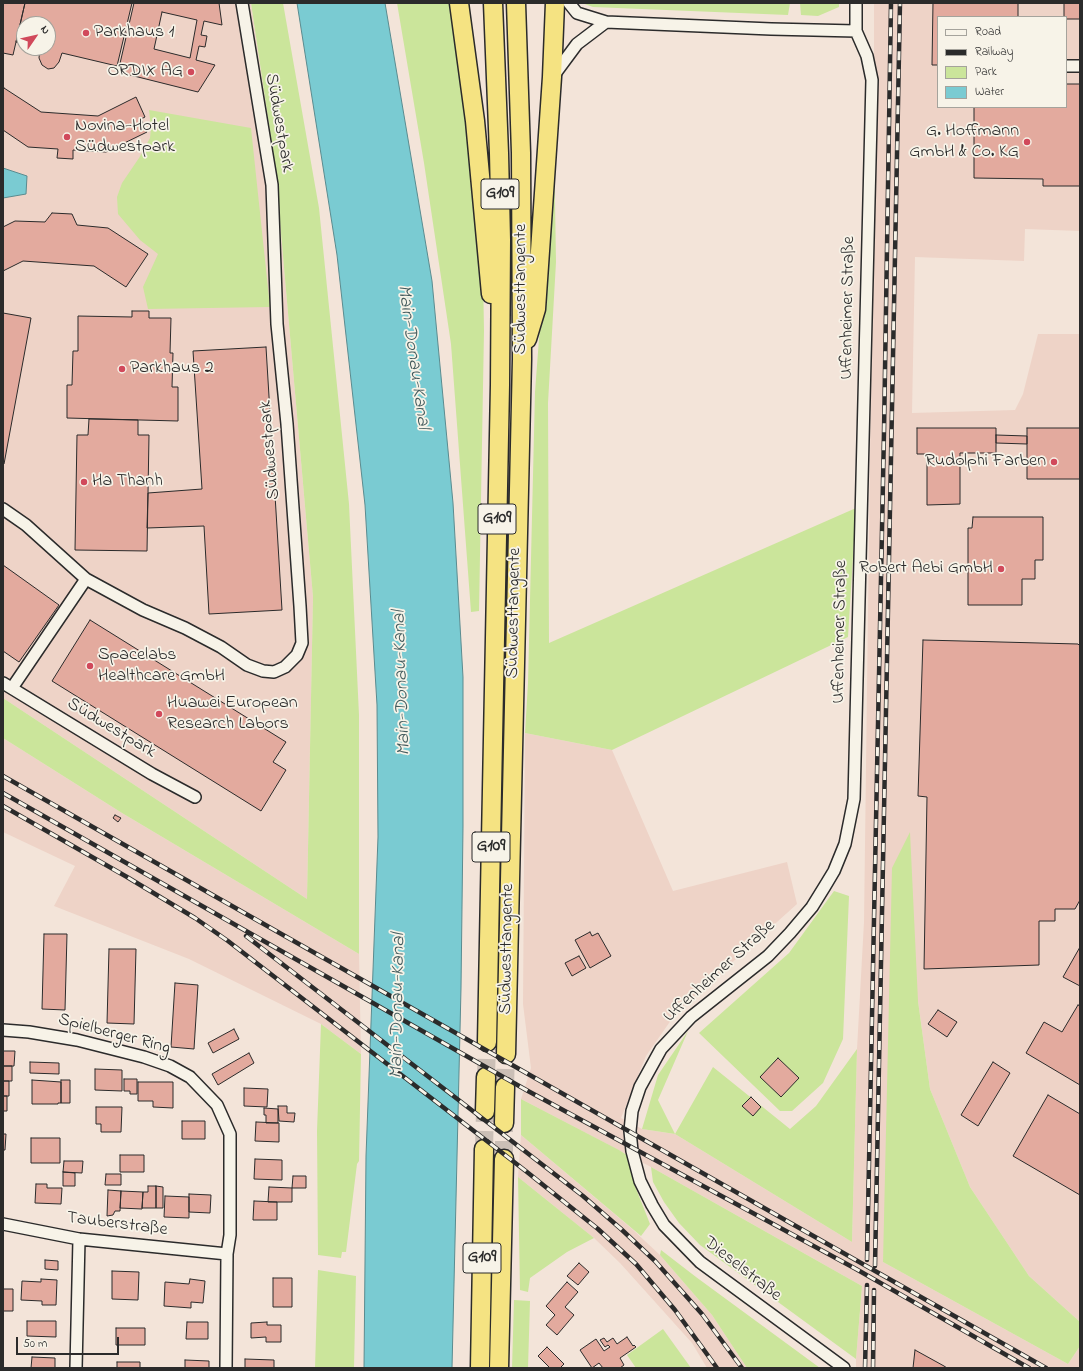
<!DOCTYPE html>
<meta charset="utf-8">
<style>
body{margin:0}
#map{position:relative;width:1083px;height:1371px;overflow:hidden;background:#f3e4d9;font-family:"Indie Flower",sans-serif}
canvas{display:block}
.frame{position:absolute;inset:0;border:4px solid #2b2b2b;pointer-events:none}
.legend{position:absolute;left:937px;top:16px;width:130px;height:92px;box-sizing:border-box;background:#f7f3e8;border:1px solid #a5a39c;margin:0;padding:5px 7px;list-style:none;font-size:12px;color:#2b2b2b}
.legend li{display:flex;align-items:center;gap:8px;height:20px}
.legend b{width:20px;border:1px solid #a5a39c}
.north{position:absolute;left:16px;top:16px;width:40px;height:40px;box-sizing:border-box;background:#f7f3e8;border:1px solid #a5a39c;border-radius:50%;rotate:56deg;font-size:11px;font-weight:700;line-height:16px;text-align:center;color:#2b2b2b}
.north::after{content:'';display:block;margin:auto;width:14px;height:18px;background:#d1495b;clip-path:polygon(50% 0,100% 100%,50% 72%,0 100%)}
.scale{position:absolute;left:16px;top:1337px;width:103px;height:18px;box-sizing:border-box;border:2px solid #2b2b2b;border-top:0;padding-left:5px;font-size:12px;line-height:14px;white-space:nowrap;color:#2b2b2b;-webkit-text-stroke:3px #f7f3e8;paint-order:stroke}
</style>
<div id="map">
<canvas width="1083" height="1371"></canvas>
<div class="frame"></div>
<ul class="legend">
<li><b style="height:5px;background:#f7f3e8"></b>Road</li>
<li><b style="height:5px;background:#2b2b2b"></b>Railway</li>
<li><b style="height:11px;background:#cbe59b"></b>Park</li>
<li><b style="height:11px;background:#7acbd2"></b>Water</li>
</ul>
<div class="north">N</div>
<div class="scale">50 m</div>
</div>
<script>
const context = document.querySelector('canvas').getContext('2d');
context.lineJoin = 'round';
function paint(path, color) { context.fillStyle = color; context.fill(path, 'evenodd'); }
const poly = rows => new Path2D(rows.map(r => 'M' + r).join(''));
function trace(path, color, width, dash) { context.strokeStyle = color; context.lineWidth = width; context.lineCap = dash ? 'butt' : 'round'; context.setLineDash(dash || []); context.stroke(path); }
function label(font, color, halo, rows, align = 'center') {
  context.font = font + ' "Indie Flower",sans-serif'; context.lineWidth = 3.5; context.setLineDash([]); context.textBaseline = 'middle'; context.strokeStyle = halo; context.fillStyle = color; for (const [text, x, y, turn = 0] of rows) {
    context.save(); context.translate(x, y); context.rotate((+turn || 0) * Math.PI / 180); context.textAlign = isNaN(turn) ? turn : align; if (halo) context.strokeText(text, 0, 0); context.fillText(text, 0, 0); context.restore();
  }
}
paint(poly([
 [3,3,251,3,275,165,313,597,307,899,3,698],
 [24,24,48,24,48,48,24,48],
 [874,3,1080,3,1080,231,1025,229,1024,261,915,257,912,413,1015,410,1023,394,1038,334,1080,334,1080,1322,1029,1276,970,1187,930,1089,918,1001,883,1262,1068,1364,1080,1346,1080,1368,856,1368,856,1359,862,1286,651,1167,521,1099,531,1068,523,1004,525,733,612,750,673,891,787,862,797,904,676,1013,646,1056,621,1118,642,1129,675,1134,852,1242,857,1049,864,922,874,147],
 [938,17,1066,17,1066,107,938,107],
 [3,738,122,813,359,954,361,1054,321,1024,189,959,54,906,75,866,3,832],
 [521,1135,631,1228,660,1255,712,1315,747,1368,707,1368,692,1343,620,1263,594,1238,518,1177]
]), '#eed3c7');
paint(poly([
 [251,3,283,3,319,208,349,504,359,715,359,954,122,813,3,738,3,698,307,899,313,597,275,165],
 [397,3,452,3,472,131,483,272,484,331,479,611,471,612,451,344,424,163],
 [582,3,790,3,788,15,593,7],
 [800,3,839,3,839,7,818,16,801,15],
 [149,110,251,128,270,307,148,309,143,287,158,254,140,240,118,214,117,197,122,183,139,158,150,138,151,128],
 [554,140,556,262,548,403,549,643,856,508,848,637,612,750,525,733,528,683,535,392],
 [910,832,918,1001,930,1089,970,1187,1029,1276,1080,1322,1080,1346,1068,1364,883,1262,892,868],
 [834,891,849,896,843,1039,823,1083,792,1111,780,1111,699,1033,789,953],
 [321,1024,361,1054,359,1161,357,1164,346,1252,342,1252,341,1258,318,1255,317,1131],
 [688,1031,658,1100,675,1134,713,1067,790,1129,816,1106,857,1049,852,1242,675,1134,642,1129,658,1075],
 [521,1099,619,1150,630,1157,635,1186,650,1224,641,1236,521,1135],
 [651,1167,862,1286,856,1359,700,1245,679,1223,664,1202,653,1182],
 [518,1177,594,1238,567,1252,530,1278,528,1292,520,1290],
 [661,1250,696,1277,820,1368,747,1368,712,1315,660,1255],
 [318,1270,356,1276,354,1368,315,1368],
 [514,1300,530,1301,528,1368,512,1368],
 [663,1329,686,1361,691,1368,636,1368,627,1355]
]), '#cbe59b');
const water = poly([
 [297,3,385,3,432,281,453,503,463,677,463,826,461,988,452,1368,364,1368,366,1156,378,837,377,705,365,505,337,255,297,3],
 [3,168,27,176,26,194,3,198,3,168]
]);
paint(water, '#7acbd2');
trace(water, '#5a8b8f', 1);
const building = poly([
 [3,3,25,3,13,55,3,53,3,3],
 [25,3,132,3,117,66,62,53,59,62,54,68,48,69,42,65,39,58,40,48,48,48,48,24,24,24,24,44,16,42,25,3],
 [134,3,219,3,222,25,204,21,201,35,207,36,205,47,199,46,196,60,215,65,198,92,118,72,134,3],
 [162,12,197,20,190,58,154,49,162,12],
 [933,3,1018,3,1018,17,938,17,938,65,932,65,933,3],
 [1064,3,1080,3,1080,19,1066,19,1066,17,1064,17,1064,3],
 [1066,84,1080,84,1080,186,1043,186,1043,179,974,178,974,107,1066,107,1066,84],
 [4,88,41,112,98,116,136,97,145,117,141,119,147,132,106,152,73,150,73,159,57,158,58,149,28,147,3,130,3,90,4,88],
 [52,213,72,214,77,225,108,228,148,254,126,287,94,266,23,261,3,271,3,227,15,221,45,222,52,213],
 [132,311,149,311,149,318,171,318,170,353,173,353,172,387,178,387,178,421,67,418,67,385,72,385,73,351,78,351,78,316,132,317,132,311],
 [3,313,31,318,4,464,3,464,3,313],
 [266,347,282,610,209,614,204,526,147,528,148,493,202,489,193,351,266,347],
 [89,419,138,420,138,435,149,435,147,551,75,550,77,435,88,435,89,419],
 [917,428,996,428,996,453,960,453,960,504,927,505,927,454,917,454,917,428],
 [1027,428,1080,428,1080,479,1027,479,1027,428],
 [996,435,1027,436,1027,444,996,443,996,435],
 [973,517,1043,517,1043,560,1035,560,1035,579,1022,579,1022,605,968,605,968,528,972,528,973,517],
 [3,565,59,605,19,662,3,651,3,565],
 [90,620,286,742,273,762,286,770,261,811,52,681,90,620],
 [923,640,1078,644,1080,646,1080,900,1075,909,1055,909,1055,921,1039,921,1039,965,924,969,927,797,918,796,923,640],
 [115,815,121,818,118,822,113,818,115,815],
 [590,932,592,936,598,933,611,956,590,968,575,940,590,932],
 [44,934,67,934,65,1010,42,1009,44,934],
 [1080,947,1080,986,1063,977,1080,947],
 [109,949,136,949,134,1024,107,1023,109,949],
 [579,956,586,968,572,976,565,963,579,956],
 [175,983,198,985,194,1049,171,1047,175,983],
 [1078,1005,1080,1006,1080,1085,1026,1053,1044,1022,1062,1032,1078,1005],
 [938,1010,957,1022,947,1037,928,1024,938,1010],
 [234,1029,239,1039,213,1053,208,1043,234,1029],
 [3,1051,15,1051,14,1066,3,1066,3,1051],
 [249,1053,254,1063,218,1085,212,1074,249,1053],
 [778,1058,799,1078,781,1097,760,1077,778,1058],
 [30,1062,59,1063,59,1074,30,1073,30,1062],
 [993,1062,1010,1073,978,1126,961,1115,993,1062],
 [3,1066,12,1066,12,1081,3,1081,3,1066],
 [95,1069,122,1070,122,1091,95,1090,95,1069],
 [124,1079,137,1079,137,1094,130,1094,130,1091,124,1091,124,1079],
 [32,1080,61,1082,61,1103,58,1103,58,1104,32,1104,32,1080],
 [61,1080,70,1080,70,1103,61,1103,61,1080],
 [3,1081,9,1081,9,1096,3,1096,3,1081],
 [138,1082,173,1082,173,1108,153,1107,153,1101,138,1101,138,1082],
 [244,1088,268,1089,267,1107,244,1106,244,1088],
 [1048,1095,1080,1114,1080,1195,1013,1156,1048,1095],
 [3,1096,7,1096,7,1111,3,1111,3,1096],
 [751,1097,761,1107,753,1116,742,1106,751,1097],
 [278,1106,287,1106,287,1113,295,1113,294,1122,279,1121,278,1106],
 [96,1107,122,1107,121,1132,101,1132,101,1124,96,1124,96,1107],
 [264,1108,278,1109,278,1123,266,1123,266,1115,264,1115,264,1108],
 [182,1121,205,1121,205,1139,182,1139,182,1121],
 [256,1122,279,1123,279,1142,255,1141,256,1122],
 [3,1134,6,1134,5,1150,3,1150,3,1134],
 [31,1138,60,1138,60,1163,31,1163,31,1138],
 [120,1155,144,1155,144,1172,120,1172,120,1155],
 [255,1159,282,1160,282,1180,254,1179,255,1159],
 [64,1161,83,1161,82,1173,63,1172,64,1161],
 [63,1172,75,1173,75,1186,63,1186,63,1172],
 [106,1174,121,1174,121,1185,105,1185,106,1174],
 [293,1176,306,1176,306,1188,292,1188,293,1176],
 [36,1184,47,1184,47,1188,62,1188,61,1204,35,1203,36,1184],
 [148,1186,156,1186,156,1208,142,1208,143,1192,148,1192,148,1186],
 [156,1186,163,1187,163,1208,156,1208,156,1186],
 [269,1187,292,1188,292,1202,268,1202,269,1187],
 [108,1190,121,1191,120,1211,115,1211,113,1215,107,1216,108,1190],
 [121,1191,143,1192,142,1209,120,1208,121,1191],
 [189,1194,211,1195,210,1213,189,1212,189,1194],
 [165,1196,189,1197,189,1218,164,1217,165,1196],
 [254,1201,277,1202,277,1220,253,1220,254,1201],
 [45,1260,58,1261,58,1270,45,1269,45,1260],
 [579,1263,589,1272,578,1285,567,1276,579,1263],
 [112,1271,139,1272,138,1300,112,1299,112,1271],
 [273,1278,292,1278,292,1307,273,1307,273,1278],
 [41,1279,57,1280,56,1305,42,1305,42,1301,21,1300,22,1281,41,1282,41,1279],
 [190,1279,205,1281,203,1303,191,1302,191,1308,164,1306,165,1282,189,1284,190,1279],
 [567,1282,578,1292,565,1307,574,1315,557,1335,546,1325,555,1315,546,1306,567,1282],
 [3,1289,13,1289,13,1311,3,1311,3,1289],
 [27,1321,56,1321,56,1337,27,1336,27,1321],
 [187,1322,208,1322,208,1339,186,1339,187,1322],
 [267,1322,267,1325,281,1325,281,1342,266,1342,266,1337,251,1338,251,1323,267,1322],
 [116,1328,145,1328,145,1345,116,1345,116,1328],
 [627,1337,633,1346,634,1345,636,1347,620,1358,624,1365,620,1368,603,1368,599,1363,592,1368,580,1350,596,1339,604,1351,610,1347,608,1345,605,1347,600,1340,604,1338,607,1342,613,1338,617,1344,627,1337],
 [547,1347,564,1364,560,1368,550,1368,538,1356,547,1347],
 [915,1350,944,1366,947,1368,913,1368,915,1350],
 [32,1357,55,1358,55,1368,31,1368,32,1357],
 [245,1359,274,1360,274,1368,245,1368,245,1359],
 [185,1360,209,1361,209,1368,185,1368,185,1360],
 [117,1362,140,1362,140,1368,117,1368,117,1362]
]);
paint(building, '#e3aa9e');
trace(building, '#2b2b2b', 1);
trace(poly([
 [486,1077,487,1042],
 [505,1087,506,1054],
 [484,1149,485,1111],
 [504,1159,504,1123]
]), '#cbbfb6', 18, [18, 9]);
const minor = poly([
 [569,3,577,13,606,22,771,29,856,31],
 [1066,66,1080,66],
 [554,75,577,44,606,22],
 [3,509,26,525,86,579,143,610,185,628,221,647,247,665,263,671,274,672,285,667,297,655,302,643,300,606,287,424,277,324,272,185,242,3],
 [3,683,152,774,195,797],
 [12,688,86,579],
 [3,1030,29,1032,77,1040,144,1057,170,1066,190,1077,217,1105,230,1134,230,1235,227,1254,226,1368],
 [3,1224,79,1239,227,1254],
 [76,1368,79,1239],
 [844,1368,700,1262,664,1225,652,1205,640,1181,632,1151,630,1131,632,1111,640,1087,661,1049,691,1017,768,956,790,933,812,907,825,886,834,871,845,844,854,799,872,80,867,56,856,31,856,3]
]);
const trunk = poly([
 [459,3,475,121,491,294],
 [527,339,536,309,552,77,555,3],
 [487,1042,500,385,501,240,499,153,493,3],
 [506,1054,522,359,521,153,516,3],
 [485,1111,486,1077],
 [504,1123,505,1087],
 [480,1368,484,1149],
 [499,1368,504,1159]
]);
trace(minor, '#2b2b2b', 14);
trace(trunk, '#2b2b2b', 21);
trace(minor, '#f7f3e8', 11);
trace(trunk, '#f5e382', 18);
const rail = poly([
 [3,776,1046,1368],
 [3,793,528,1091,856,1269,1029,1368],
 [3,806,127,877,195,918,228,941,527,1172,598,1229,636,1264,675,1310,717,1368],
 [246,936,583,1196,621,1229,655,1261,702,1314,742,1368],
 [867,1260,884,432,891,3],
 [875,1266,900,3],
 [865,1368,867,1285],
 [873,1368,874,1290]
]);
trace(rail, '#2b2b2b', 4.5);
trace(rail, '#f7f3e8', 3, [9]);
for (const [x, y, r, color] of [
 [86,33,4,"#d1495b"],
 [191,72,4,"#d1495b"],
 [67,137,4,"#d1495b"],
 [1027,142,4,"#d1495b"],
 [122,369,4,"#d1495b"],
 [1054,462,4,"#d1495b"],
 [84,482,4,"#d1495b"],
 [1001,569,4,"#d1495b"],
 [90,666,4,"#d1495b"],
 [159,714,4,"#d1495b"]
]) { const dot = new Path2D(); dot.arc(x, y, r, 0, 2 * Math.PI); context.fillStyle = color; context.fill(dot); trace(dot, '#f7f3e8', 1.5); }
for (const [x, y, w] of [
 [500,194,38],
 [497,519,38],
 [491,847,38],
 [482,1258,38]
]) { const box = new Path2D(); box.roundRect(x - w / 2, y - 15, w, 30, 3); context.fillStyle = '#f7f3e8'; context.fill(box); trace(box, '#2b2b2b', 1); }
label('bold 17px', '#2b2b2b', null, [
 ["G109",500,194],
 ["G109",497,519],
 ["G109",491,847],
 ["G109",482,1258]
]);
label('18px', '#2b2b2b', '#f7f3e8', [
 ["Parkhaus 1",94,33],
 ["ORDIX AG",183,72,"right"],
 ["Novina-Hotel",75,127],
 ["Südwestpark",75,148],
 ["G. Hoffmann",1019,132,"right"],
 ["GmbH & Co. KG",1019,153,"right"],
 ["Parkhaus 2",130,369],
 ["Rudolphi Farben",1046,462,"right"],
 ["Ha Thanh",92,482],
 ["Robert Aebi GmbH",993,569,"right"],
 ["Spacelabs",98,656],
 ["Healthcare GmbH",98,677],
 ["Huawei European",167,704],
 ["Research Labors",167,725]
], 'left');
label('18px', '#2b2b2b', '#f7f3e8', [
 ["Südwestpark",278,123,80],
 ["Südwesttangente",522,289,-90],
 ["Uffenheimer Straße",849,308,-89],
 ["Südwestpark",271,450,-95],
 ["Südwesttangente",515,613,-89],
 ["Uffenheimer Straße",841,632,-89],
 ["Südwestpark",111,729,31],
 ["Südwesttangente",508,949,-89],
 ["Uffenheimer Straße",720,972,-42],
 ["Spielberger Ring",114,1035,15],
 ["Tauberstraße",117,1225,7],
 ["Dieselstraße",742,1270,38]
]);
label('italic 19px', '#435b5d', '#f7f3e8', [
 ["Main-Donau-Kanal",412,357,82],
 ["Main-Donau-Kanal",403,683,-92],
 ["Main-Donau-Kanal",399,1006,-89]
]);
</script>
